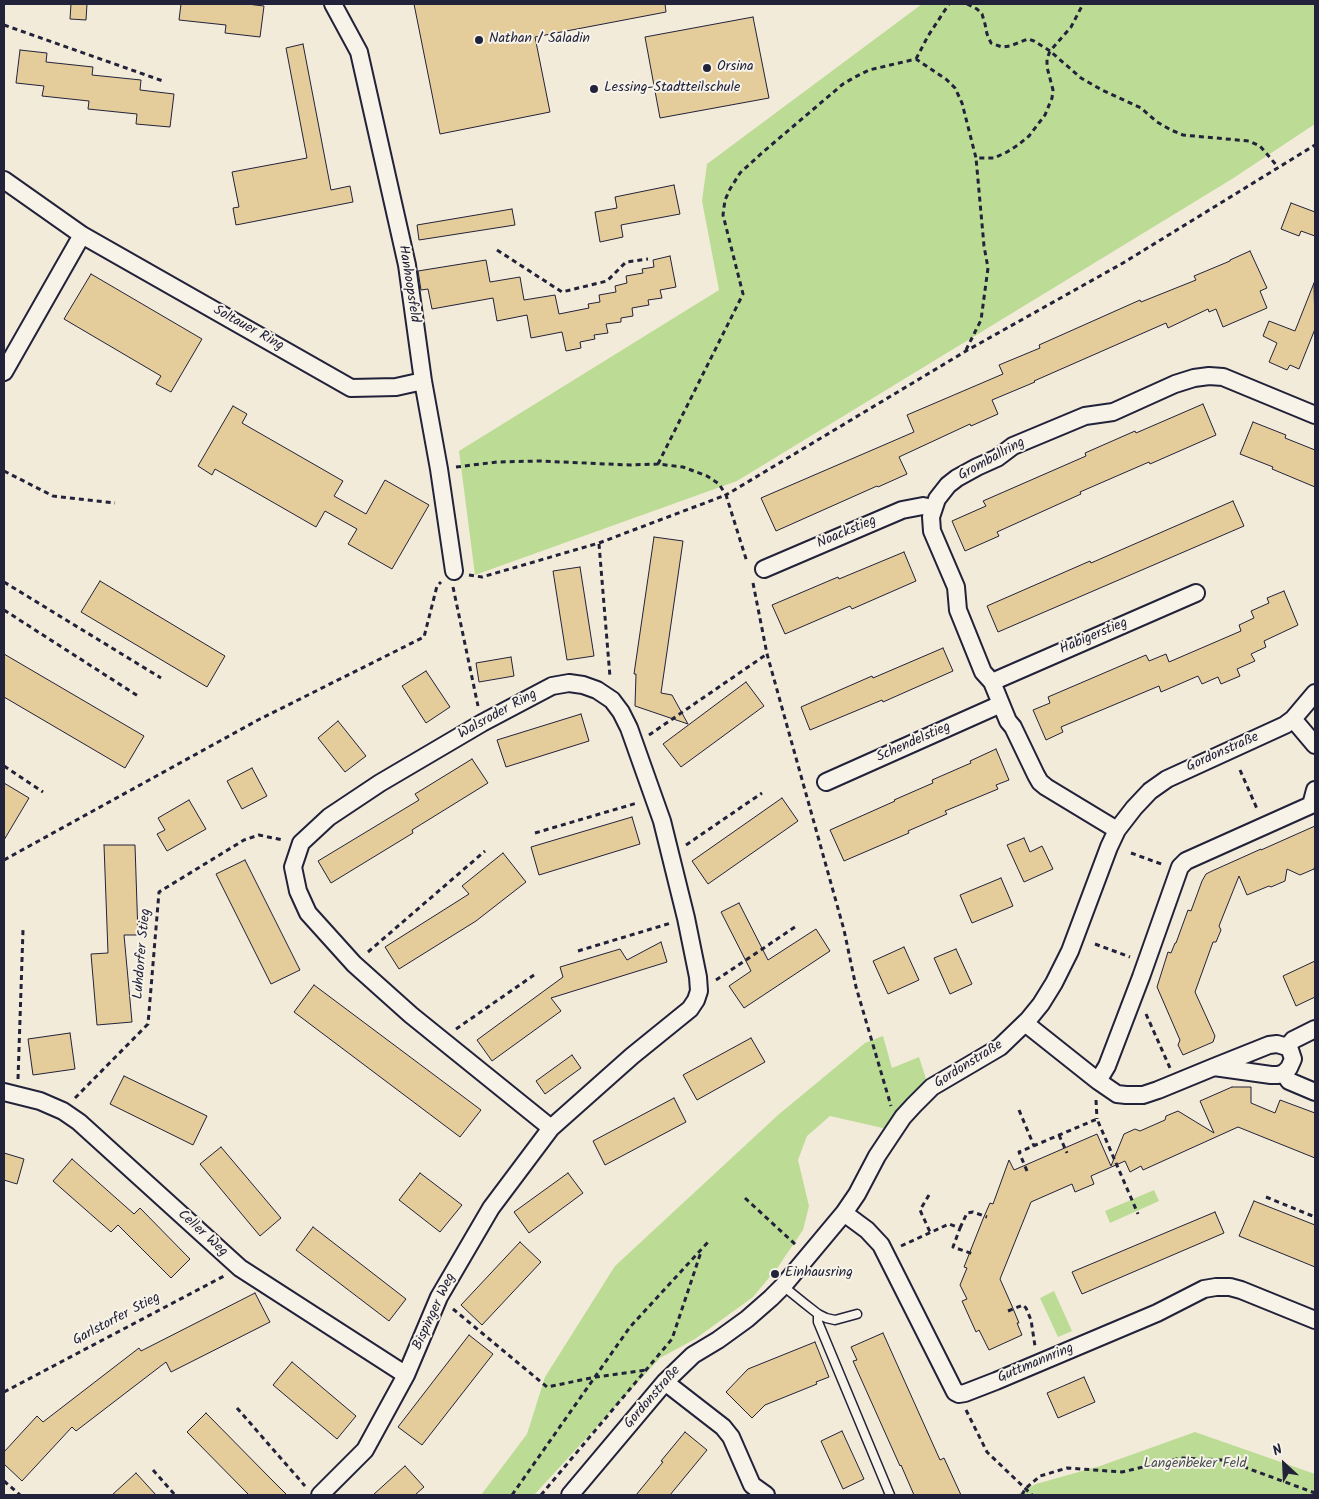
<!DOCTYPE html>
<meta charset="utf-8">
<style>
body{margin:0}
#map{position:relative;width:1319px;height:1499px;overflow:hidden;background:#f3ebd9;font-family:Kalam,sans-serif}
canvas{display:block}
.frame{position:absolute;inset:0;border:5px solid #22223b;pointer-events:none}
.north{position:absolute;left:1259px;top:1439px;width:50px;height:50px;-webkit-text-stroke:4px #f7f3e8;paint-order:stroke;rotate:335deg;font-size:14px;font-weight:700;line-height:20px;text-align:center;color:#22223b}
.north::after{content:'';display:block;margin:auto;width:18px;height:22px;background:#22223b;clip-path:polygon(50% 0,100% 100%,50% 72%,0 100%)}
</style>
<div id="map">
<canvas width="1319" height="1499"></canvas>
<div class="frame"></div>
<div class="north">N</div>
</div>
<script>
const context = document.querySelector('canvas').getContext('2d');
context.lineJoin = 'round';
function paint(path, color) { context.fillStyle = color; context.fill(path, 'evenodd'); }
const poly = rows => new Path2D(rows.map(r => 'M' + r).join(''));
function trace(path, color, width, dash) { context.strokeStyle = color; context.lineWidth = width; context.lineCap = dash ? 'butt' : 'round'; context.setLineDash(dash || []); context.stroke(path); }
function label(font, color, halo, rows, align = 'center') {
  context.font = font + ' Kalam,sans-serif'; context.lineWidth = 4; context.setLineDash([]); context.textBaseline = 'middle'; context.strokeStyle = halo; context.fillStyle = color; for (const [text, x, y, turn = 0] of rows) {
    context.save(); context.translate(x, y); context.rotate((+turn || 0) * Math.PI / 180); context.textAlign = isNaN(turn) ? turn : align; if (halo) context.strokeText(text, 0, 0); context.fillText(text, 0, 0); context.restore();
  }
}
paint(poly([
 [922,4,1315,4,1315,124,1232,179,737,481,475,575,459,451,719,290,702,201,707,164],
 [883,1036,892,1068,919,1057,927,1082,887,1129,830,1116,807,1136,798,1160,809,1206,803,1230,778,1267,753,1297,695,1339,660,1358,534,1495,481,1495,527,1434,545,1377,615,1266,778,1115,865,1043],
 [1154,1190,1159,1201,1110,1223,1105,1211],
 [1054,1291,1072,1331,1058,1337,1040,1298],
 [1195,1432,1315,1474,1315,1495,1016,1495,1036,1484,1100,1466]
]), '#bcdc95');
const building = poly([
 [71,4,87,4,86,20,70,19,71,4],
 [181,4,247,4,264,6,260,37,225,33,226,25,179,20,181,4],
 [414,4,665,4,666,12,535,37,550,112,440,134,414,4],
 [753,17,769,98,660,118,645,37,753,17],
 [303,44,331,190,350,186,353,202,236,225,233,208,239,207,232,172,307,158,286,48,303,44],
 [20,50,47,53,46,62,93,67,92,75,141,80,140,90,174,94,170,127,136,124,137,114,88,109,89,101,42,96,44,86,16,83,20,50],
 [674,185,680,214,621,225,623,237,600,242,595,212,617,208,615,197,674,185],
 [1291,203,1315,212,1315,236,1301,231,1299,236,1281,229,1291,203],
 [512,209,515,225,419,240,417,225,512,209],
 [1250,251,1267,288,1260,291,1267,308,1223,327,1216,309,1209,312,1208,309,1168,328,1166,323,1034,381,1035,382,992,400,998,414,971,426,970,424,899,457,907,474,878,487,877,486,776,531,761,498,914,432,907,415,1003,374,999,365,1040,348,1039,345,1140,300,1141,302,1196,280,1194,276,1230,261,1230,260,1250,251],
 [670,256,676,287,660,290,662,298,648,300,649,305,632,308,633,316,621,318,621,322,606,324,608,333,594,335,595,339,580,342,581,348,566,351,562,332,531,338,527,315,497,321,493,298,432,309,428,289,421,290,418,271,486,260,490,282,520,277,524,300,555,295,559,314,589,308,588,304,600,302,599,295,616,292,615,286,627,283,626,276,643,273,642,269,654,267,653,260,670,256],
 [91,274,202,339,171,392,156,384,161,376,64,319,91,274],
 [1314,283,1315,329,1299,369,1290,365,1287,370,1269,362,1277,343,1263,336,1269,321,1295,331,1314,283],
 [1203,404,1216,435,1150,464,1149,462,1080,492,1081,494,997,532,999,536,965,551,952,521,986,506,983,501,1086,456,1085,453,1135,431,1136,433,1203,404],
 [233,406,247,414,242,423,343,481,334,496,366,514,385,480,429,505,392,569,348,544,357,529,325,511,316,527,215,469,212,475,198,466,233,406],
 [1253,422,1286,435,1285,438,1315,450,1315,487,1272,469,1273,467,1240,454,1253,422],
 [1233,501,1244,526,998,632,987,606,1090,561,1091,563,1233,501],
 [654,537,683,541,661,693,672,695,688,724,635,706,636,674,634,674,654,537],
 [904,552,916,581,852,609,850,606,785,634,772,605,838,577,839,579,904,552],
 [580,567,594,656,567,660,553,571,580,567],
 [100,581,225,656,207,687,81,612,100,581],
 [1284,591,1298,625,1264,641,1266,647,1251,654,1255,661,1237,669,1240,676,1221,684,1218,677,1202,684,1198,676,1161,692,1159,686,1061,727,1063,732,1046,740,1033,710,1050,703,1048,697,1146,655,1149,661,1166,654,1169,662,1241,631,1239,625,1254,618,1251,611,1269,603,1267,598,1284,591],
 [943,648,953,671,883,702,882,700,810,730,801,707,872,676,873,678,943,648],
 [4,654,144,736,125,768,4,697,4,654],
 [511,657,514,676,479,682,476,663,511,657],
 [426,671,450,707,426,723,402,686,426,671],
 [746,682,764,706,681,767,663,744,746,682],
 [581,714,589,741,506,767,497,740,581,714],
 [338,721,366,756,345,772,318,738,338,721],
 [996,749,1009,780,996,785,998,789,945,811,947,814,908,831,909,833,844,861,830,830,895,801,894,800,933,783,932,780,971,763,970,761,996,749],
 [472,759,488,783,412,830,413,833,331,883,318,861,419,800,415,794,472,759],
 [252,768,267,796,242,809,227,781,252,768],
 [4,783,29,798,4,840,4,783],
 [782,798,798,821,708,884,692,861,782,798],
 [189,800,206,829,167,851,157,834,165,830,158,818,189,800],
 [632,817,640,844,539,875,531,847,632,817],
 [1315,826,1315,865,1314,869,1300,875,1287,869,1285,881,1271,887,1269,886,1247,895,1239,876,1219,926,1221,930,1216,942,1213,942,1195,992,1215,1036,1213,1042,1183,1055,1178,1045,1180,1040,1157,987,1168,952,1171,953,1175,943,1176,943,1188,910,1191,911,1202,881,1206,874,1212,871,1261,849,1261,850,1315,826],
 [1024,838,1030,852,1042,846,1053,869,1024,882,1007,845,1024,838],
 [104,845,135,845,138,935,124,935,132,1022,97,1025,91,954,108,953,104,845],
 [503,853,526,882,476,921,399,969,385,947,469,894,462,886,503,853],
 [245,860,300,970,271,984,216,874,245,860],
 [1001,878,1013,906,972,923,960,895,1001,878],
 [739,903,768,960,816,929,830,951,744,1008,729,986,751,971,721,912,739,903],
 [661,942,667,962,551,998,561,1011,492,1061,477,1040,563,977,560,967,620,949,627,960,661,942],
 [904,947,919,980,888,994,873,961,904,947],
 [956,949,972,984,950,994,934,958,956,949],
 [1315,961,1315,997,1296,1006,1283,976,1315,961],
 [314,985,481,1110,460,1137,294,1012,314,985],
 [70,1033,75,1069,33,1075,28,1039,70,1033],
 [751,1038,765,1062,697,1100,683,1075,751,1038],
 [572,1055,581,1068,545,1094,536,1081,572,1055],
 [124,1076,207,1116,193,1145,110,1104,124,1076],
 [1232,1087,1251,1087,1251,1103,1275,1113,1280,1100,1315,1113,1315,1158,1238,1127,1143,1170,1141,1166,1130,1172,1125,1161,1091,1176,1094,1184,1075,1192,1072,1184,1031,1202,1000,1279,1012,1306,1019,1323,1017,1323,1022,1335,989,1350,979,1330,976,1332,962,1301,967,1299,960,1285,967,1268,964,1267,983,1219,990,1203,993,1204,1009,1160,1014,1170,1097,1134,1111,1166,1124,1134,1135,1129,1140,1131,1165,1120,1166,1116,1178,1111,1214,1133,1200,1101,1232,1087],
 [674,1098,686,1122,605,1165,593,1141,674,1098],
 [221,1147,281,1218,260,1236,200,1164,221,1147],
 [4,1153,24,1159,17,1184,4,1180,4,1153],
 [72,1159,134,1214,140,1208,190,1259,171,1278,118,1225,111,1232,53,1181,72,1159],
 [420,1173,462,1205,440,1232,399,1200,420,1173],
 [568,1173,583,1193,529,1233,514,1212,568,1173],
 [1254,1201,1315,1225,1315,1267,1239,1236,1254,1201],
 [1215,1212,1224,1233,1082,1294,1072,1272,1215,1212],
 [313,1227,406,1299,389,1321,296,1250,313,1227],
 [520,1242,541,1262,482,1325,461,1305,520,1242],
 [255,1293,270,1322,171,1372,166,1362,76,1431,72,1427,22,1481,4,1464,4,1452,37,1416,43,1422,139,1348,141,1351,255,1293],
 [883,1333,940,1460,944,1458,961,1495,914,1495,901,1465,900,1466,853,1361,857,1360,851,1347,883,1333],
 [469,1335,493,1354,422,1445,398,1427,469,1335],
 [815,1342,829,1377,816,1382,817,1384,765,1405,752,1418,726,1392,748,1369,815,1342],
 [292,1362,356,1416,337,1439,273,1385,292,1362],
 [1084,1377,1095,1402,1058,1418,1047,1393,1084,1377],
 [206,1413,271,1479,287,1495,249,1495,187,1432,206,1413],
 [842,1431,864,1479,843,1489,821,1441,842,1431],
 [685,1432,707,1450,670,1495,636,1495,663,1462,661,1461,685,1432],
 [405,1466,424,1487,415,1495,373,1495,405,1466],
 [136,1473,156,1495,112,1495,136,1473]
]);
paint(building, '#e4cc9b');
trace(building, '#22223b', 1);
const service = poly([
 [783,1286,804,1303,818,1314,826,1318,835,1320,857,1314],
 [818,1314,818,1322,890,1495]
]);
const minor = poly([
 [333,4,359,52,407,265,423,381,439,469,454,571],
 [4,180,82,235,351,388,396,387,423,381],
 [4,372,82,235],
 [764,569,902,510,923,506,933,508],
 [992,682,1196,593],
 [1293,719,1315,745],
 [826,782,1001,704],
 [1117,830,1046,787,1040,782,1036,775,1013,727,1008,721,992,682,983,672,958,610,956,587,932,531,931,517,937,499,948,485,957,478,977,467,997,458,1013,446,1085,416,1113,412,1175,384,1194,378,1209,376,1223,377,1315,415],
 [1025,1023,1098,1081,1117,1094,1126,1095,1143,1095,1158,1090,1214,1067,1269,1045,1277,1044,1287,1047,1290,1050,1293,1059,1289,1068,1284,1073,1278,1075,1271,1075,1214,1067],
 [1287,1047,1293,1040,1315,1029],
 [1284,1073,1289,1081,1315,1092],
 [1098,1081,1107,1066,1141,977,1180,867,1186,861,1311,805,1315,790],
 [4,1092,40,1101,63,1111,79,1122,240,1268,406,1375],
 [844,1213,867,1230,881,1245,955,1392,959,1394,965,1393,996,1381,1157,1313,1204,1289,1216,1287,1230,1287,1241,1290,1315,1320],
 [665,1382,723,1427,731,1437,752,1485,766,1495],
 [320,1495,365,1450,406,1375,439,1297,491,1208,551,1128,632,1056,690,1009,696,1000,699,991,698,977,686,918,662,821,629,728,621,712,612,700,597,690,583,685,569,683,552,686,482,723,380,783,329,817,301,843,293,867,298,891,308,913,354,964,411,1015,551,1128],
 [570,1495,665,1382,693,1355,718,1340,747,1319,771,1298,783,1286,844,1213,857,1194,877,1156,903,1117,914,1105,932,1087,1000,1047,1028,1020,1041,1004,1054,983,1070,951,1109,847,1117,830,1134,808,1150,791,1167,779,1285,725,1293,719,1315,693]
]);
trace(service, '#22223b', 11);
trace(minor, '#22223b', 20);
trace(poly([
 [967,4,977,9,982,14,985,24,987,34,991,43,1002,47,1010,46,1028,39,1034,41,1050,51,1071,27,1083,4],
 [4,25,163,81],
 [916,59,928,36,949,4],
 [497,250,562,292,607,281,626,262,648,259],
 [966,350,981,320,988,268,984,246,976,158],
 [658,464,743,294,723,215,725,200,730,189,740,173,763,152,843,84,855,77,869,70,916,59,947,80,955,88,962,103,976,158,994,158,1007,152,1018,145,1029,136,1045,115,1052,98,1053,90,1047,67,1047,59,1050,51,1081,78,1102,90,1141,108,1157,122,1171,130,1183,135,1249,141,1260,146,1278,167],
 [456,467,497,462,539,461,630,465,658,464,683,467,707,476,719,484,726,495,966,351,1123,263,1315,145],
 [4,471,53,496,115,503],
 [599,544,610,677],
 [469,575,482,577,599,543,726,495,747,562],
 [4,582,161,678],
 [753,583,767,654,844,930,856,987,891,1106],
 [453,587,478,706],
 [4,610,138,696],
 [649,735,767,654],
 [4,766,43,792],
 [1240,770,1258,811],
 [535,833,637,803],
 [686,845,762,793],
 [1131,853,1164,865],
 [4,860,258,720,424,637,437,586,441,582],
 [1095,944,1130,957],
 [578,951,671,923],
 [368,952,485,851],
 [716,980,795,927],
 [1146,1014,1170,1068],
 [456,1029,534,975],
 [18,1079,23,930],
 [75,1098,148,1024,159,892,244,840,259,835,283,840],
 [1096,1100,1097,1119],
 [1019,1110,1034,1146],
 [1059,1135,1067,1153],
 [1027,1171,1019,1152,1097,1119,1138,1214],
 [929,1195,920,1210,930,1232],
 [1266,1197,1315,1217],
 [745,1198,796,1245],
 [960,1228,967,1213,973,1212,987,1217],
 [901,1246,949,1224,960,1228,953,1247,973,1254],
 [453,1309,547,1387,596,1377,647,1370],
 [1008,1311,1023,1305,1026,1308,1031,1320,1035,1346],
 [4,1392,224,1276],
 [237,1408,305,1486],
 [966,1410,987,1452,1032,1495],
 [153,1470,175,1495],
 [4,1481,20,1495],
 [512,1495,630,1327,709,1241],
 [541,1495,672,1339,701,1252],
 [1022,1495,1025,1489,1040,1476,1067,1468,1122,1472,1181,1458,1225,1460,1315,1493]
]), '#22223b', 3, [5, 4]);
trace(service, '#f7f3e8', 8);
trace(minor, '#f7f3e8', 16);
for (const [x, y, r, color] of [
 [479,40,5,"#22223b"],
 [707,68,5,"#22223b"],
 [594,89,5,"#22223b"],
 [775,1274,5,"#22223b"]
]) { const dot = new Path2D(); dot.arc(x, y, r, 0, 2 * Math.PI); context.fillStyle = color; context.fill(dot); trace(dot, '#f7f3e8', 2); }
label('14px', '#22223b', '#f7f3e8', [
 ["Nathan / Saladin",489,40],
 ["Orsina",717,68],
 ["Lessing-Stadtteilschule",604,89],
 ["Einhausring",785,1274]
], 'left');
label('14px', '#22223b', '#f7f3e8', [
 ["Hanhoopsfeld",408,284,81],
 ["Soltauer Ring",248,329,29],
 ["Gromballring",992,460,-29],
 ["Noackstieg",847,533,-23],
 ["Habigerstieg",1094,637,-23],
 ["Walsroder Ring",498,715,-29],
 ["Schendelstieg",914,743,-24],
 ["Gordonstraße",1223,753,-24],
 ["Luhdorfer Stieg",143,954,-85],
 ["Gordonstraße",969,1065,-32],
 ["Celler Weg",202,1234,42],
 ["Bispinger Weg",435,1312,-65],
 ["Garlstorfer Stieg",117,1320,-28],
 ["Guttmannring",1036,1364,-23],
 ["Gordonstraße",653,1398,-49]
]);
label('14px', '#485052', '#f7f3e8', [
 ["Langenbeker Feld",1195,1465]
]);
</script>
